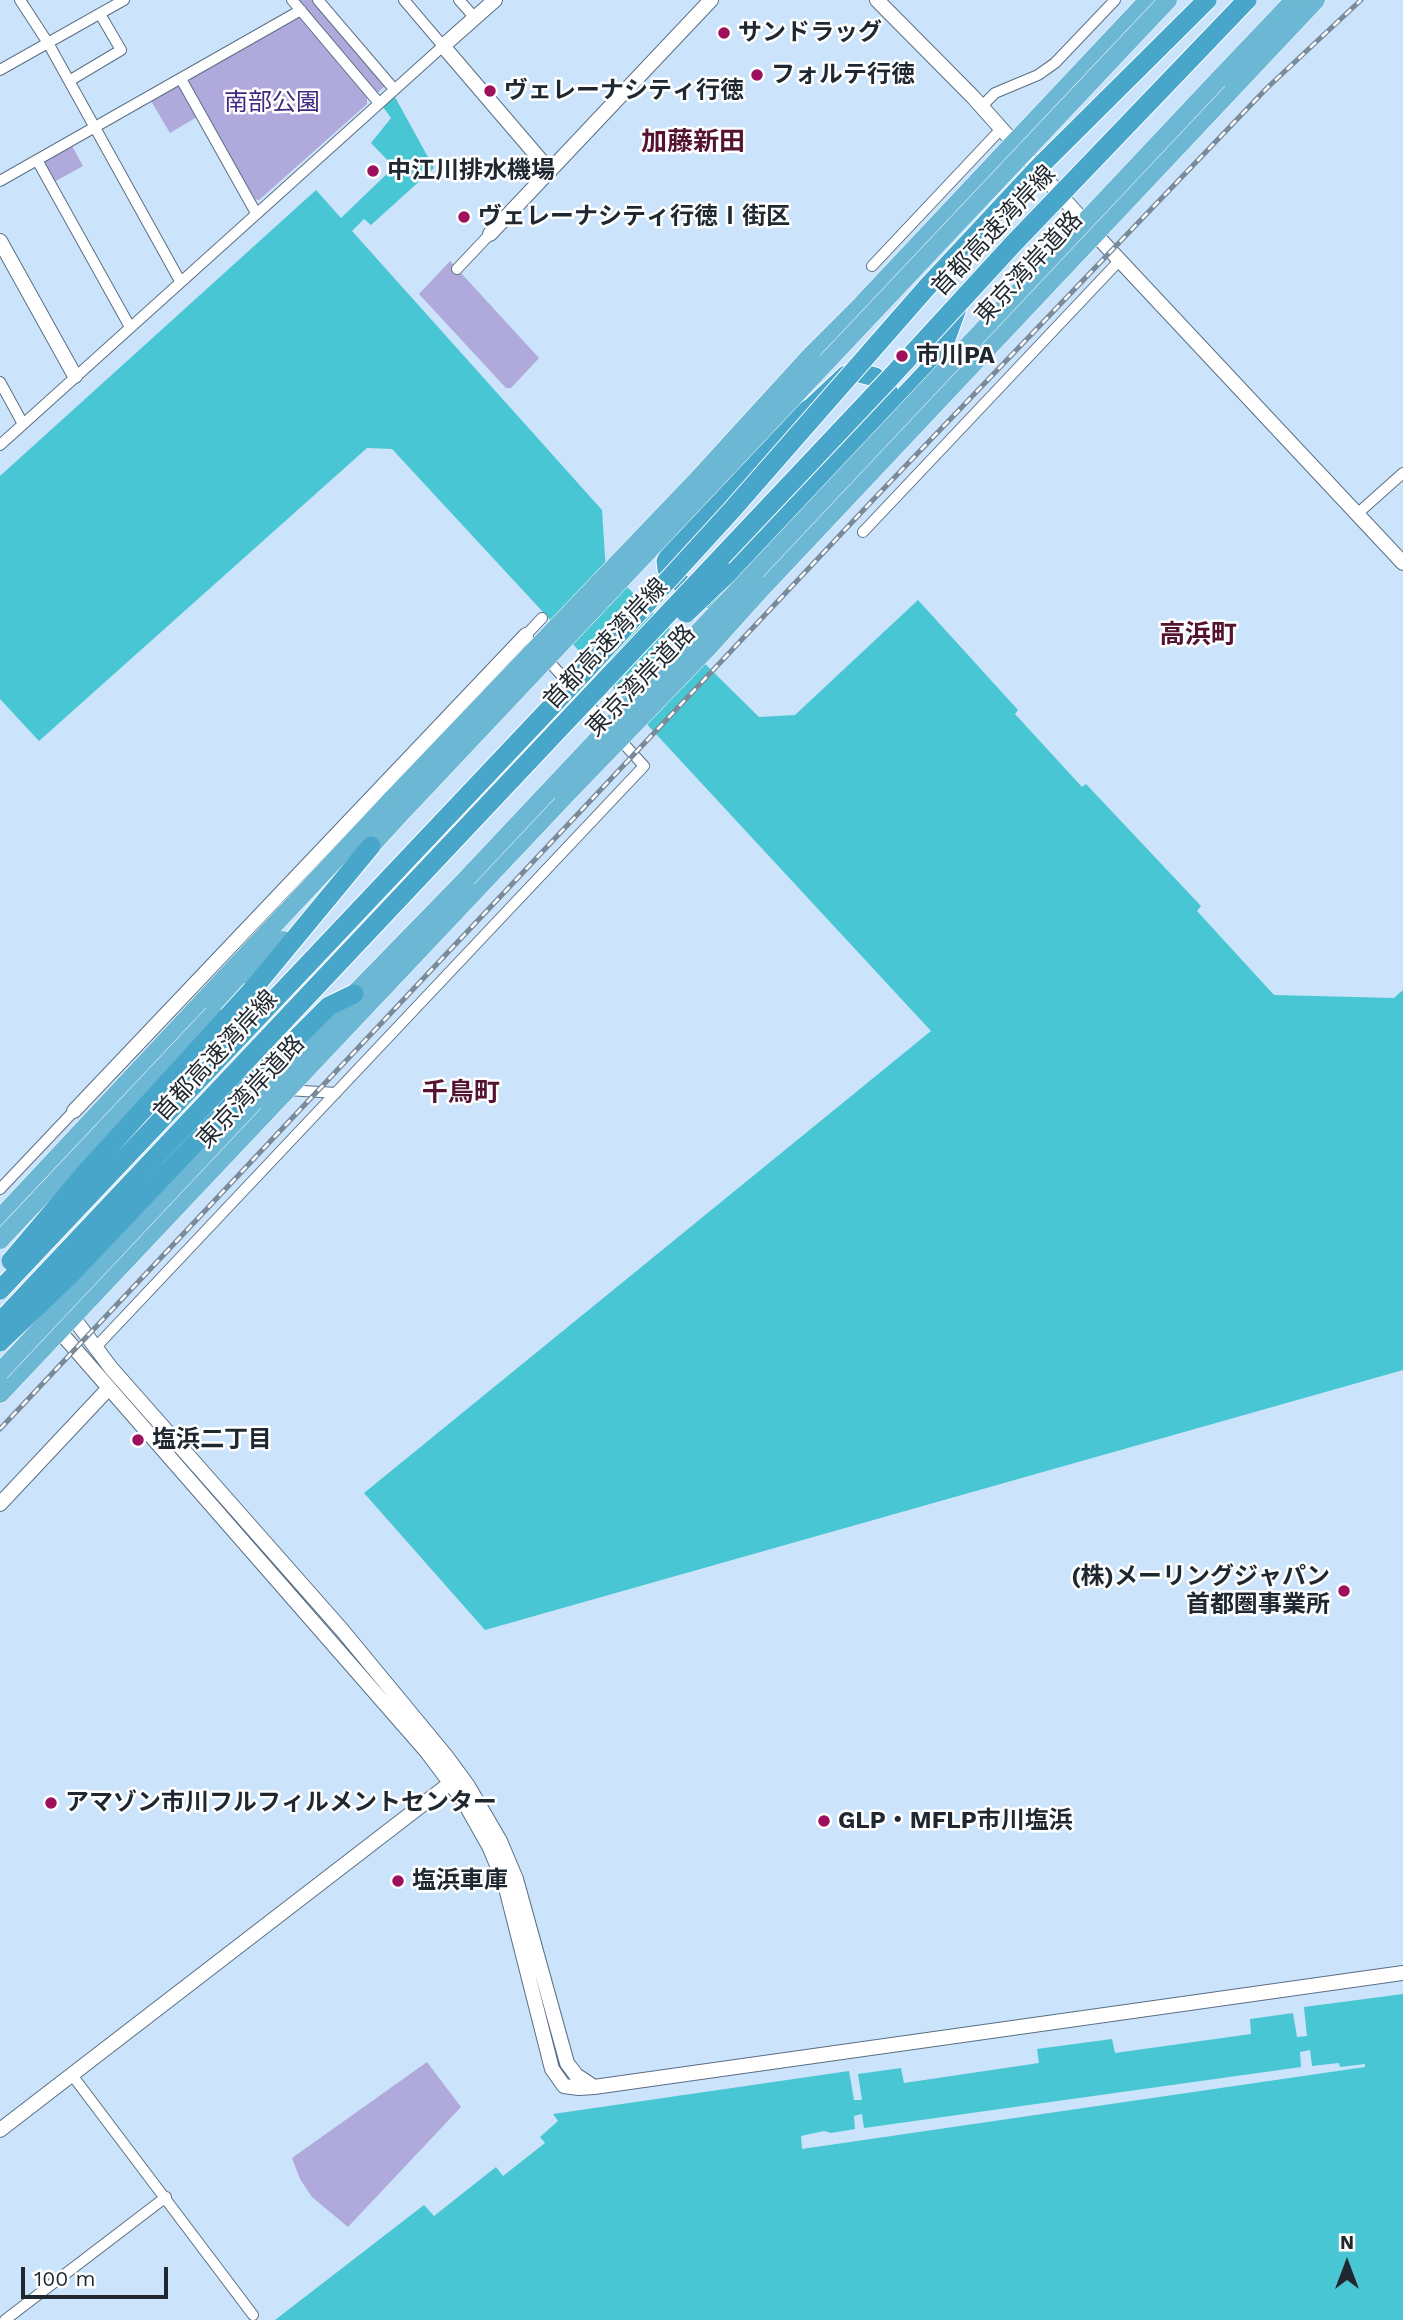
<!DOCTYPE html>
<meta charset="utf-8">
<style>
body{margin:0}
#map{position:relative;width:1403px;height:2320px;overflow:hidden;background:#cbe3fb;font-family:"Work Sans",sans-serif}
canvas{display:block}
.north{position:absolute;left:1312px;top:2229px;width:70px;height:70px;-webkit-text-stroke:5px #fff;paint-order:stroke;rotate:0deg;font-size:19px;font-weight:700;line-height:28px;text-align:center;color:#1f2830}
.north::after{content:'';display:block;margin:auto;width:24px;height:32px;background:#1f2830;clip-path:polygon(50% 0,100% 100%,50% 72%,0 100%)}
.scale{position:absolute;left:21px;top:2267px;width:147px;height:32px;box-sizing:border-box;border:4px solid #1f2830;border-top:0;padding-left:9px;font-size:21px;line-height:24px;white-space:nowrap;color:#1f2830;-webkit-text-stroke:5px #fff;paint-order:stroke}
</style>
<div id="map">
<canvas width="1403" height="2320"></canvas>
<div class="north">N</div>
<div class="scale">100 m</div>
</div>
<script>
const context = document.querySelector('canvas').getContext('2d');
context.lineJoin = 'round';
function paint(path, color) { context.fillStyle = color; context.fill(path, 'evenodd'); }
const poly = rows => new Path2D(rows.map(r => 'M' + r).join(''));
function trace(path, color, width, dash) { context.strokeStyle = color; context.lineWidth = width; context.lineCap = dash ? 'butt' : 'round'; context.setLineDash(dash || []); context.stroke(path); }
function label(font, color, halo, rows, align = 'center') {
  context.font = font + ' "Work Sans","Noto Sans JP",sans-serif'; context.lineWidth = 5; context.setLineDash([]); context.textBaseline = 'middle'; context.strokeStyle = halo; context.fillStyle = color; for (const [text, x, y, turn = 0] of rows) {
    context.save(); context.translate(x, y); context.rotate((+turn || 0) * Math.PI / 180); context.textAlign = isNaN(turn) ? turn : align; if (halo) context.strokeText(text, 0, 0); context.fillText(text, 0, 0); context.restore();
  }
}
paint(poly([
 [296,0,314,0,386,85,375,95],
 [296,17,303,17,367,94,367,104,259,200,254,199,189,84,190,78],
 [176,87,181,87,197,117,170,133,151,101],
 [71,144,83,166,54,182,44,163,45,159],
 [450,261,539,358,511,388,506,388,419,294],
 [427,2062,461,2107,348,2227,312,2197,300,2179,292,2158]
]), '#b0a9dc');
paint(poly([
 [395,97,434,168,371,225,364,219,352,231,602,510,606,572,627,587,759,717,795,715,918,600,1018,710,1015,714,1082,787,1086,784,1201,906,1197,911,1274,995,1394,998,1403,990,1403,1370,485,1630,364,1493,931,1031,392,449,367,448,39,741,0,699,0,476,316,190,341,218,394,167,371,143,391,118,383,107],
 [1403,1994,1403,2320,275,2320,424,2205,434,2216,496,2167,503,2176,545,2143,540,2137,558,2121,553,2114,849,2071,854,2100,862,2100,858,2074,901,2068,904,2083,1039,2063,1037,2049,1112,2039,1115,2053,1251,2034,1250,2019,1293,2013,1297,2037,1307,2036,1304,2007]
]), '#49c6d3');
paint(poly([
 [1310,2050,1312,2066,1339,2063,1340,2067,1365,2064,1365,2067,802,2149,801,2136,824,2131,831,2133,855,2129,854,2116,862,2114,864,2128,1301,2067,1300,2052]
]), '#cbe3fb');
const minor = poly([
 [20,0,48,43,180,281],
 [292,0,379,103],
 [318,0,394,89],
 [459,0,475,18],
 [0,70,124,0],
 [181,79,256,213],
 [69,81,121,50,100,14],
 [982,106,995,93,1038,75,1055,63,1115,0],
 [37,160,130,327],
 [0,181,301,10],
 [872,266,1001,129],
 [457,269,490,234],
 [0,382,23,424],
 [0,445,443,46,404,0],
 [1357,514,1403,473],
 [863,532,1119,261],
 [528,639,526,635,542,618],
 [544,656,573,688],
 [287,1090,336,1093],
 [0,1189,74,1111],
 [96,1347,644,766,584,700],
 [72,2075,253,2315],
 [5,2320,166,2197]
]);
const tertiary = poly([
 [495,0,443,46,550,171],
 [877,0,973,97,1095,234,1403,563],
 [490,234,711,0],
 [0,241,75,376],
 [74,1111,526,635],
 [66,1308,111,1368,342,1630,446,1756,468,1786,500,1841,516,1879,567,2063,576,2075,594,2087],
 [54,1325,427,1752,463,1800,489,1846,505,1884,552,2069,564,2086,579,2088,594,2087,1403,1973],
 [0,1504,108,1389],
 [0,2130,457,1778]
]);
const trunk = poly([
 [1218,80,1294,0],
 [811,355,862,304,1148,0],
 [764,586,1316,0],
 [362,856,405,809],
 [213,1014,283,940],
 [254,1102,354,994,467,878],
 [0,1218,393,798],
 [0,1394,564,797]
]);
const motorway = poly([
 [728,573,885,406,889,399,888,391,875,377,856,372,846,375,812,407,797,417,678,542,666,561,667,569,671,574,696,597,703,599,712,598,718,593,927,372,944,344,959,303],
 [252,990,371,846],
 [251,1084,329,1006,354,994]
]);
trace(minor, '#5a6f84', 12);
trace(tertiary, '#5a6f84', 16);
trace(trunk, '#fff', 19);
trace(motorway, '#fff', 21);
trace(minor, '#fff', 10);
trace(tertiary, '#fff', 14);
trace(trunk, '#6cb8d4', 18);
trace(motorway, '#47a6ca', 19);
const rail = poly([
 [0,1429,872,501,1267,88,1361,0]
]);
trace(rail, '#798a9a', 5);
trace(rail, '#fff', 2.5, [8]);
const trunkBridge = poly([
 [564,797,708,648,764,586],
 [393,798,695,482,811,355],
 [405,809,1168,0],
 [467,878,1218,80],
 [0,1240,213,1014],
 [0,1372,254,1102]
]);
const motorwayBridge = poly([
 [686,613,728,573],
 [11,1261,88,1170,252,990],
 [0,1290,585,671,731,511,928,286,1038,168,1207,0],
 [0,1322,890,378,1014,243,1247,0],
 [0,1342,70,1275,251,1084]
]);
trace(trunkBridge, '#fff', 19, []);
trace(motorwayBridge, '#fff', 21, []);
trace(trunkBridge, '#6cb8d4', 18);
trace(motorwayBridge, '#47a6ca', 19);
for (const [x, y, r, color] of [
 [724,33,7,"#9e105c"],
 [757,75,7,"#9e105c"],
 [490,91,7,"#9e105c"],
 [373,171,7,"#9e105c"],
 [464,217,7,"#9e105c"],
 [902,356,7,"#9e105c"],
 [138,1440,7,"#9e105c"],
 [1344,1591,7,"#9e105c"],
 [51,1803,7,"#9e105c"],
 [824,1821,7,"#9e105c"],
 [398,1881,7,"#9e105c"]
]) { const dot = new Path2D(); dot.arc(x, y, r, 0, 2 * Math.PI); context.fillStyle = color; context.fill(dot); trace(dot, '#fff', 2.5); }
label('bold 24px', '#1f2830', '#fff', [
 ["サンドラッグ",738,33],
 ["フォルテ行徳",771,75],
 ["ヴェレーナシティ行徳",504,91],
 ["中江川排水機場",387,171],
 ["ヴェレーナシティ行徳Ⅰ街区",478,217],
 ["市川PA",916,356],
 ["塩浜二丁目",152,1440],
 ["(株)メーリングジャパン",1330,1577,"right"],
 ["首都圏事業所",1330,1605,"right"],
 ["アマゾン市川フルフィルメントセンター",65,1803],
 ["GLP・MFLP市川塩浜",838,1821],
 ["塩浜車庫",412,1881]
], 'left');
label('24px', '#41287f', '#fff', [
 ["南部公園",272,103]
]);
label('24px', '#1f2830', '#fff', [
 ["首都高速湾岸線",994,231,-47],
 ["東京湾岸道路",1029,268,-47],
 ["首都高速湾岸線",606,644,-47],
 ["東京湾岸道路",641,681,-46],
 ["首都高速湾岸線",216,1056,-47],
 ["東京湾岸道路",251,1092,-47]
]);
label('bold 26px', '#531331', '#fff', [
 ["加藤新田",693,142],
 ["高浜町",1198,635],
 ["千鳥町",461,1093]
]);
</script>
